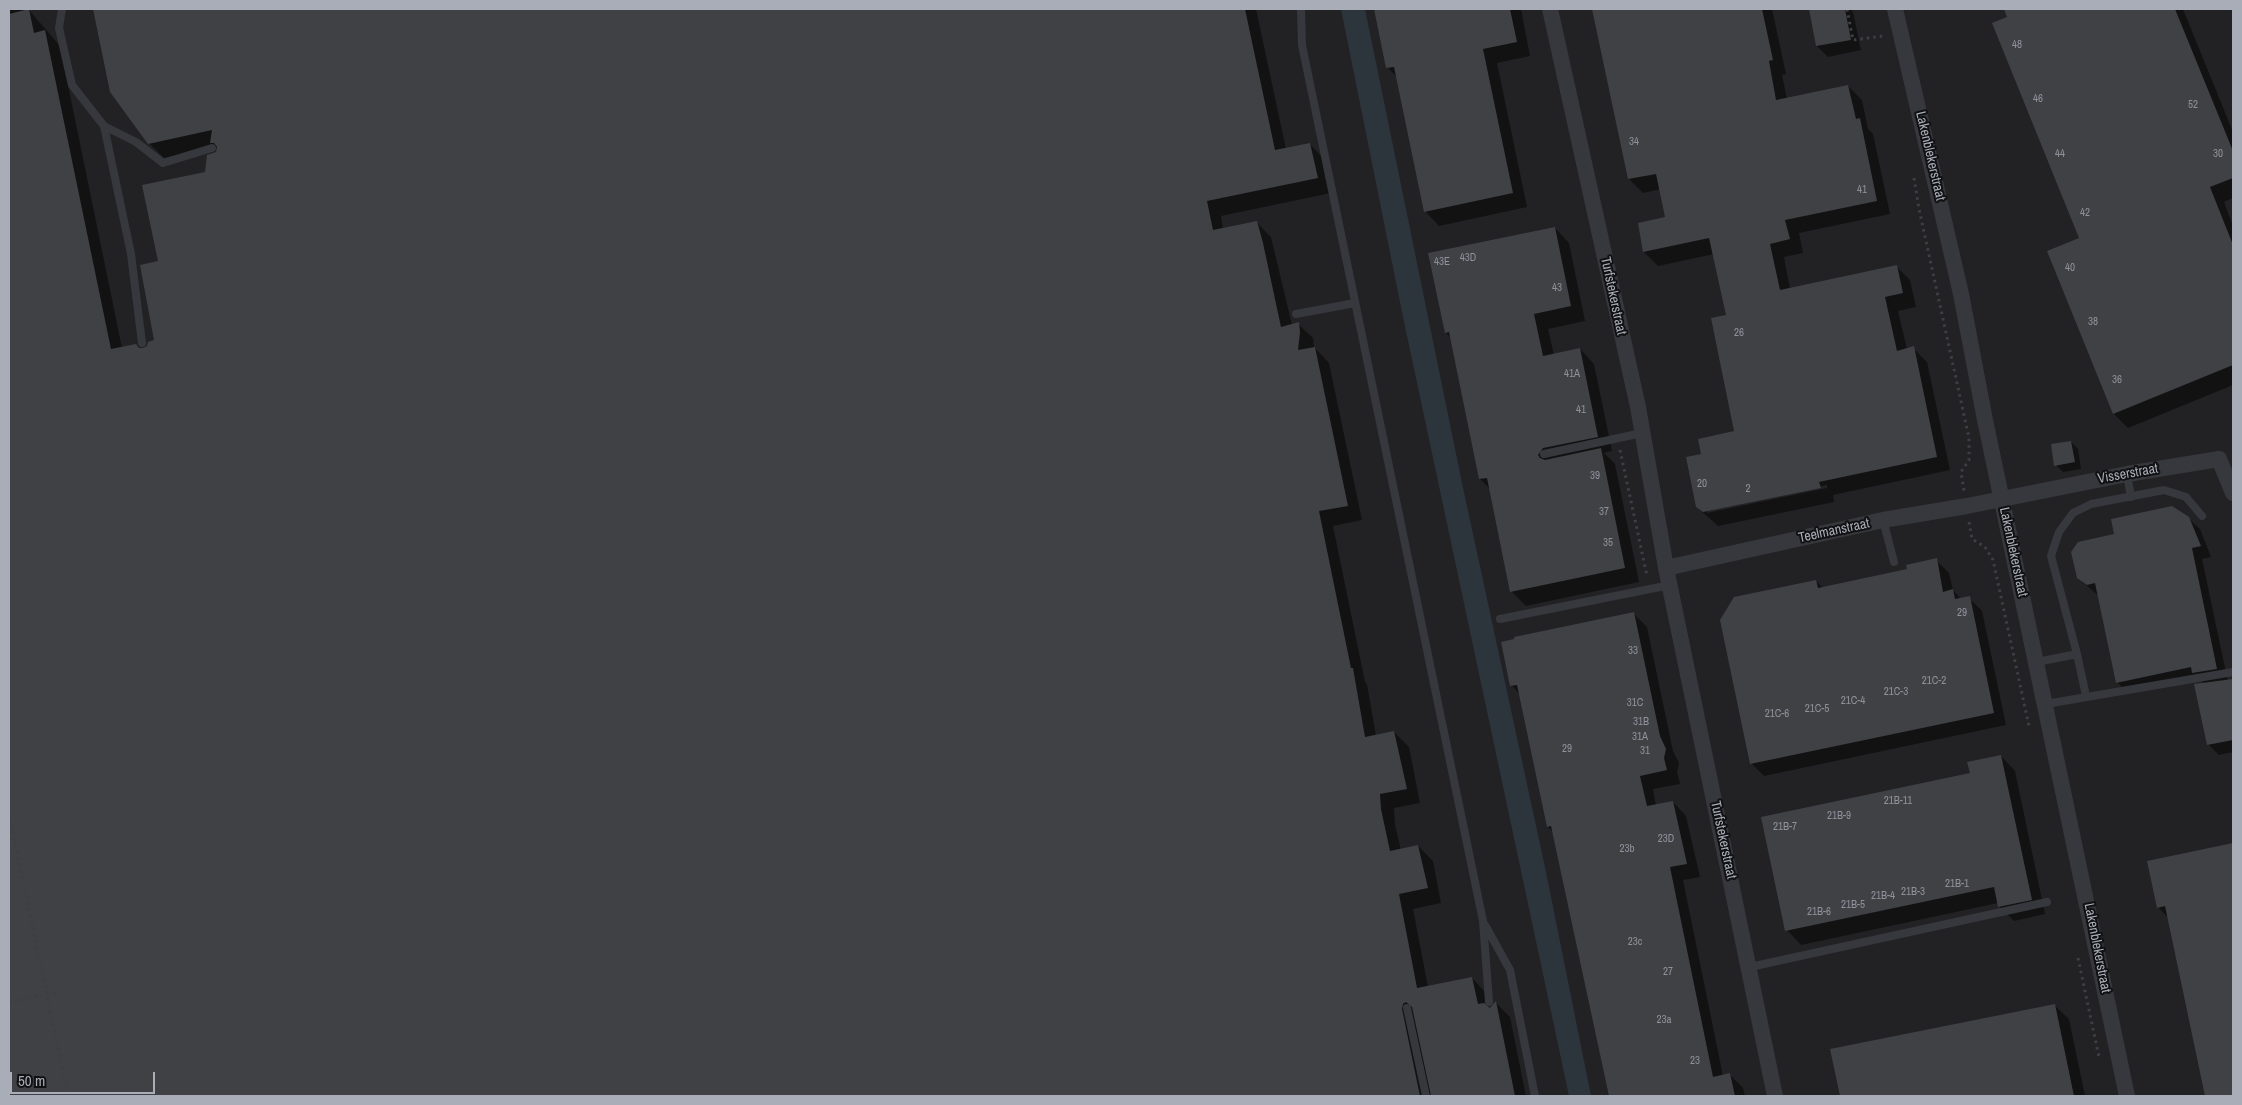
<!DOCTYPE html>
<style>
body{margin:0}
#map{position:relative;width:2242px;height:1105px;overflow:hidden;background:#161618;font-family:"Archivo Narrow",sans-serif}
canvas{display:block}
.frame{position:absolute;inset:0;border:10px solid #a8adb8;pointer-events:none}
.scale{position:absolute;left:10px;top:1072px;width:145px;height:22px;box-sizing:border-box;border:2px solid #a8adb8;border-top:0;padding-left:6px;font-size:15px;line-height:18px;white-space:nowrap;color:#a8adb8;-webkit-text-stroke:4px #111113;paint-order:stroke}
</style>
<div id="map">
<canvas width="2242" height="1105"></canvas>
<div class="frame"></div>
<div class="scale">50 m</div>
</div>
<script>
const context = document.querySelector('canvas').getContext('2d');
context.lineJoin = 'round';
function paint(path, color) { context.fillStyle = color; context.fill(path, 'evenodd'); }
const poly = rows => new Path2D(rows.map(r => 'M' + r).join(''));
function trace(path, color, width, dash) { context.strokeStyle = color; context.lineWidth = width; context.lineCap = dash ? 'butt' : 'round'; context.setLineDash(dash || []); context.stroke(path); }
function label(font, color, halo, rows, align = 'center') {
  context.font = font + ' "Archivo Narrow",sans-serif'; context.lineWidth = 4; context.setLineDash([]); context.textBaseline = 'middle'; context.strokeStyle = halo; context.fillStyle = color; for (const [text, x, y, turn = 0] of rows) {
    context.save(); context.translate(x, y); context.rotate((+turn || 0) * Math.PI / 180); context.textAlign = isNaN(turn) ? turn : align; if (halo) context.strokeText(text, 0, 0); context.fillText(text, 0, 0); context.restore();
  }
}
paint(poly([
 [9,9,2231,9,2233,15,2233,1096,9,1096]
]), '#222225');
paint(poly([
 [1341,9,1365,9,1462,483,1546,872,1591,1096,1569,1096,1403,317]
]), '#2c353c');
paint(poly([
 [9,9,29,10,60,46,122,348,136,345,142,350,156,341,159,262,218,149,215,147,164,158,149,143,112,92,95,9,1256,9,1286,149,1310,144,1324,159,1331,193,1221,216,1223,229,1256,222,1271,237,1292,325,1298,324,1313,338,1314,347,1329,363,1362,520,1333,526,1365,682,1367,684,1376,736,1394,732,1409,747,1420,803,1394,808,1395,825,1401,850,1418,846,1433,861,1441,903,1413,909,1428,987,1472,978,1486,993,1490,1010,1496,1003,1510,1017,1526,1096,9,1096],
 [1375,9,1521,9,1530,56,1497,63,1527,207,1439,226,1425,211,1397,77,1387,67],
 [1594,9,1772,9,1786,74,1782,75,1787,99,1848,86,1862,100,1868,129,1873,134,1890,214,1799,233,1803,253,1784,257,1790,289,1896,266,1910,280,1916,307,1898,311,1907,349,1913,348,1927,362,1950,470,1833,495,1834,502,1718,526,1697,507,1702,455,1736,432,1727,316,1714,254,1658,266,1644,252,1667,218,1661,189,1643,193,1629,179],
 [1827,485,1827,488,1707,513,1707,510],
 [1815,9,1850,9,1853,12,1861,50,1828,57,1817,46,1810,10],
 [2005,9,2183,9,2233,132,2233,198,2224,202,2233,226,2233,385,2128,428,2114,414,2080,239],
 [1555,228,1569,243,1585,321,1548,329,1554,355,1580,349,1594,364,1612,451,1604,453,1615,464,1639,582,1526,606,1511,591,1490,489,1480,479,1451,338,1446,333],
 [2071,442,2078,449,2081,469,2063,472,2056,465],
 [2188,518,2200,529,2211,557,2202,559,2228,682,2233,681,2233,752,2219,755,2208,744,2204,684,2199,678,2128,693,2117,682,2099,596,2078,578],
 [1936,560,1949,573,1953,590,1961,599,1969,598,1982,611,2006,725,1764,776,1751,763,1816,581,1823,588,1909,570],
 [1634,614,1647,627,1673,751,1679,763,1677,772,1680,784,1653,789,1656,806,1673,802,1686,816,1700,877,1683,880,1723,1076,1730,1075,1743,1088,1745,1096,1610,1096,1554,833,1548,827,1520,694,1511,685],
 [2001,756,2015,771,2045,914,2014,921,1999,906,1998,903,1801,945,1787,930],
 [2233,844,2233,1096,2206,1096,2169,919,2158,907,2148,862],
 [2054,1005,2069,1019,2085,1096,1841,1096,1831,1050]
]), '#0007');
paint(poly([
 [29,9,34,33,45,30,111,349,136,344,139,348,143,348,147,346,148,342,154,340,140,265,158,261,142,185,205,172,207,155,216,152,217,147,214,143,210,143,212,130,148,144,110,92,93,9,1245,9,1275,150,1310,143,1318,178,1207,201,1213,230,1257,221,1263,243,1281,327,1299,322,1300,332,1298,350,1315,347,1348,506,1319,511,1351,668,1353,668,1365,737,1394,731,1407,789,1380,794,1381,809,1390,851,1418,845,1428,888,1399,894,1417,988,1472,977,1478,1004,1484,1003,1490,1008,1496,1001,1515,1096,1431,1096,1412,1007,1406,1002,1403,1004,1402,1009,1420,1096,9,1096,9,14],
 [1374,9,1510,9,1517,42,1483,49,1513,193,1424,212,1394,67,1386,68],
 [1592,9,1762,9,1773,60,1769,61,1776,100,1848,85,1856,119,1860,118,1877,201,1785,220,1790,239,1770,244,1780,290,1897,265,1903,293,1885,297,1897,351,1914,346,1937,457,1819,482,1821,488,1703,512,1696,507,1686,457,1701,454,1698,439,1734,431,1711,318,1726,315,1709,238,1643,252,1638,223,1665,217,1656,174,1628,179],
 [1809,9,1845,9,1851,40,1816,46],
 [2004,9,2175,9,2233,151,2233,178,2210,187,2233,245,2233,365,2113,414,2047,251,2079,238,1992,23,2007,17],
 [1555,227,1571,306,1534,314,1543,356,1580,348,1598,437,1543,448,1538,455,1540,458,1545,460,1601,448,1625,568,1510,592,1487,478,1479,479,1449,332,1445,333,1428,253],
 [2071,441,2075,462,2054,466,2051,444],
 [2172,506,2189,517,2201,546,2192,548,2217,669,2192,673,2191,667,2116,683,2095,583,2087,585,2077,578,2071,552,2078,542,2114,534,2111,519],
 [1937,558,1943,592,1953,589,1955,599,1970,596,1994,713,1750,764,1720,620,1734,597,1816,580,1818,588,1907,569,1906,565],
 [1634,612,1660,736,1666,749,1664,758,1667,770,1640,776,1647,806,1673,801,1687,864,1670,867,1713,1077,1730,1073,1735,1096,1609,1096,1551,826,1547,827,1517,685,1510,686,1501,642,1514,639,1514,637],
 [2233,679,2233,740,2207,745,2194,684],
 [2001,755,2032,900,1998,907,1994,887,1785,931,1761,817,1970,773,1967,762],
 [2233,843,2233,1096,2205,1096,2165,906,2157,908,2147,861],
 [2055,1004,2074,1096,1840,1096,1830,1049]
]), '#404145');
trace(poly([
 [1847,9,1853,40,1883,36],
 [1914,178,1919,209,1969,438,1969,460,1961,472,1964,491],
 [1620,450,1647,576],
 [1969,522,1972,539,1985,547,1993,560,2029,726],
 [9,813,68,1096],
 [2078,958,2099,1057],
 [9,1002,58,992]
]), '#3d3f44', 3, [2.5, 4]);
trace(poly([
 [62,9,59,28,72,85,104,126,136,142,163,163,212,148],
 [1301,9,1302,45,1483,921,1489,1002],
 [104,126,131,254,142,343],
 [1296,314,1355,303],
 [1544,454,1642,433],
 [2127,474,2131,497],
 [1883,520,1894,562],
 [1500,619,1670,585],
 [2077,654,2086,696],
 [2037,662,2077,654,2051,556,2059,532,2073,513,2091,504,2164,490,2186,497,2202,516],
 [2046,704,2233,672],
 [1485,925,1510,970,1535,1096],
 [1750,967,2047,902],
 [1407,1008,1426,1096]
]), '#37383d', 8);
trace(poly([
 [1550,9,1638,407,1666,568,1775,1096],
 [1895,9,1961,294,1985,420,2127,1096],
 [1666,568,1883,520,1967,506,2127,474,2219,459,2233,493]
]), '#37383d', 16);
label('11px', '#8e929b', null, [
 ["48",2017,45],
 ["46",2038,99],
 ["52",2193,105],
 ["34",1634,142],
 ["44",2060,154],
 ["30",2218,154],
 ["41",1862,190],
 ["42",2085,213],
 ["43D",1468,258],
 ["43E",1442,262],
 ["40",2070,268],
 ["43",1557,288],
 ["38",2093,322],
 ["26",1739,333],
 ["41A",1572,374],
 ["36",2117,380],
 ["41",1581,410],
 ["39",1595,476],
 ["20",1702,484],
 ["2",1748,489],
 ["37",1604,512],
 ["35",1608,543],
 ["29",1962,613],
 ["33",1633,651],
 ["21C-2",1934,681],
 ["21C-3",1896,692],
 ["21C-4",1853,701],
 ["31C",1635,703],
 ["21C-5",1817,709],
 ["21C-6",1777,714],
 ["31B",1641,722],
 ["31A",1640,737],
 ["29",1567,749],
 ["31",1645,751],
 ["21B-11",1898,801],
 ["21B-9",1839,816],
 ["21B-7",1785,827],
 ["23D",1666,839],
 ["23b",1627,849],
 ["21B-1",1957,884],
 ["21B-3",1913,892],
 ["21B-4",1883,896],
 ["21B-5",1853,905],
 ["21B-6",1819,912],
 ["23c",1635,942],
 ["27",1668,972],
 ["23a",1664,1020],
 ["23",1695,1061]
]);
label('14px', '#a8adb8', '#111113', [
 ["Lakenblekerstraat",1930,156,77],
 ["Turfstekerstraat",1613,296,78],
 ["Visserstraat",2128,474,-10],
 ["Teelmanstraat",1834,531,-12],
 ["Lakenblekerstraat",2013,552,78],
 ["Turfstekerstraat",1723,840,78],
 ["Lakenblekerstraat",2097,948,79]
]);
</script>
